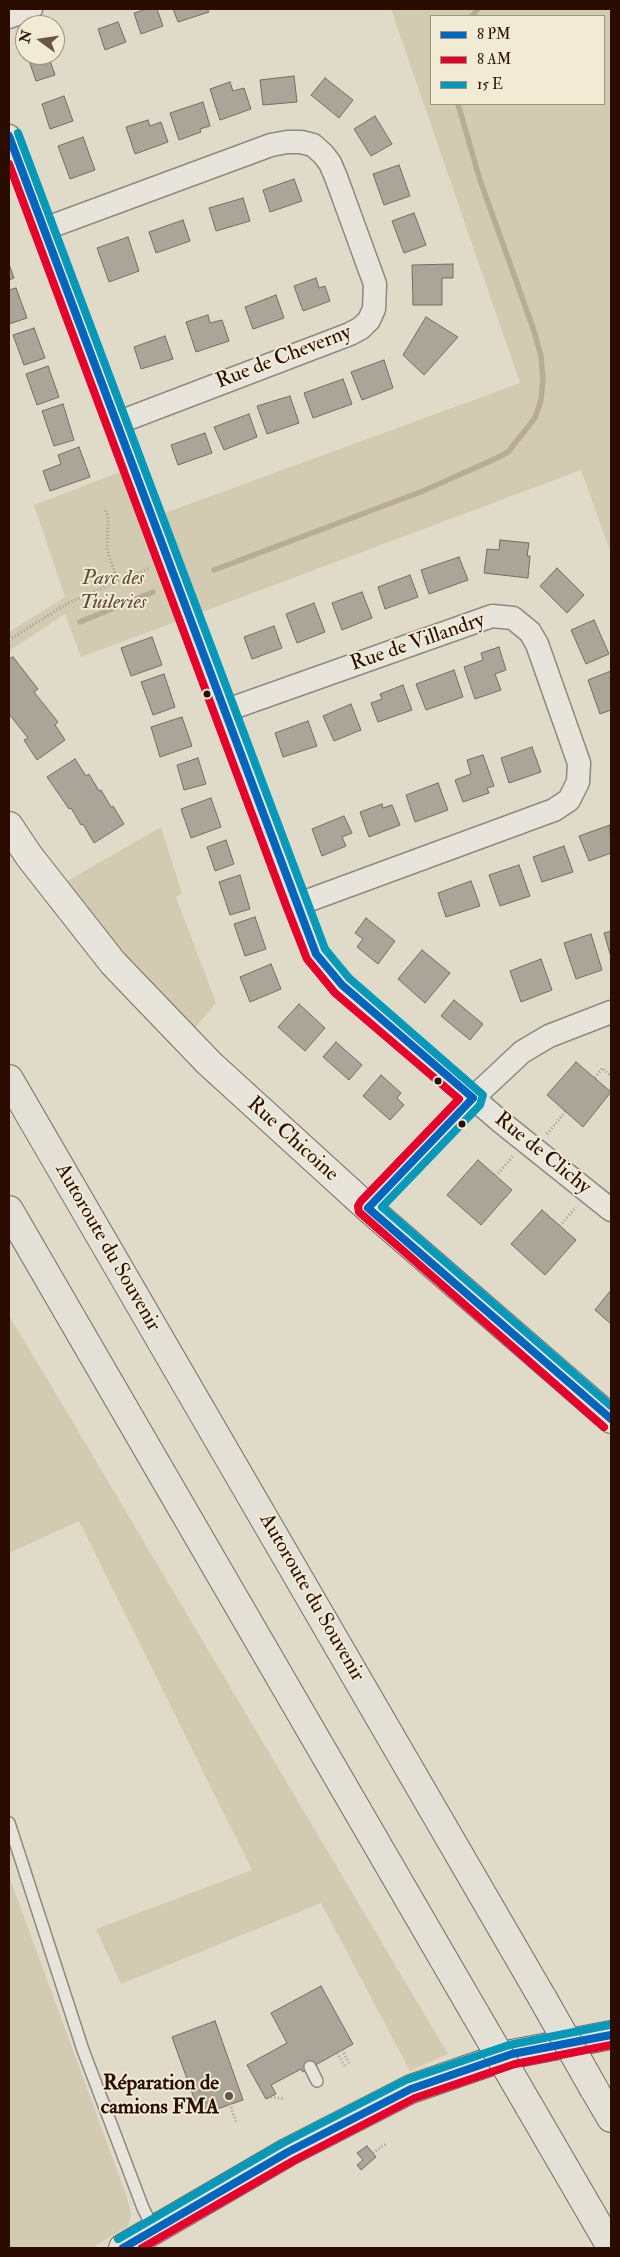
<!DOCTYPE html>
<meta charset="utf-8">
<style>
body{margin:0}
#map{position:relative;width:620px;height:2257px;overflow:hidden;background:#e0dbc9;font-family:"IM FELL Double Pica",serif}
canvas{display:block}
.frame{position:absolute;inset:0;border:10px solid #2a0d00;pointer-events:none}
.legend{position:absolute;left:430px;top:15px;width:175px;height:90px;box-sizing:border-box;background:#f1ebd6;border:1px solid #a19280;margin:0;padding:6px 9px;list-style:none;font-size:15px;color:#2a0d00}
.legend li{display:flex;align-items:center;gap:10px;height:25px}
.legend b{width:25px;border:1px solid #a19280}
.north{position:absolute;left:15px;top:15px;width:50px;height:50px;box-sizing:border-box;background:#f1ebd6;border:1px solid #a19280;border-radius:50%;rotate:284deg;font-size:14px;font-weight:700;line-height:20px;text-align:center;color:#2a0d00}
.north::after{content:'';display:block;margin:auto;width:18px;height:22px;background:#6a5546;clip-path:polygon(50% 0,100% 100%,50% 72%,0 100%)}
</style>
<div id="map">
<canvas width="620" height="2257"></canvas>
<div class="frame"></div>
<ul class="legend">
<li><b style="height:6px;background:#0065bd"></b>8 PM</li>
<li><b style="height:6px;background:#e4002b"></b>8 AM</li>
<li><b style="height:6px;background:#0499b9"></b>15 E</li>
</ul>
<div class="north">N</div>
</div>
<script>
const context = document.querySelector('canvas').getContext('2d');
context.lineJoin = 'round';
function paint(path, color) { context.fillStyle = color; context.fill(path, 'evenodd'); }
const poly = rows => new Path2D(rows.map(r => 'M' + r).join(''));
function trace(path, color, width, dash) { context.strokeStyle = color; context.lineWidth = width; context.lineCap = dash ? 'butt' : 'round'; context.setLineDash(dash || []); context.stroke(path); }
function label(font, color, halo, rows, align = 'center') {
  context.font = font + ' "IM FELL Double Pica",serif'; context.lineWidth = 4; context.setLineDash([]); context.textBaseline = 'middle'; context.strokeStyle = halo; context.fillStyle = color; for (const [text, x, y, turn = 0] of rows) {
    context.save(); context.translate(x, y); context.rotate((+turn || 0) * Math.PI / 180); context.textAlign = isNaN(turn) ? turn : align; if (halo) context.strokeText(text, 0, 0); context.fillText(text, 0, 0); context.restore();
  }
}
paint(poly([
 [391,9,611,9,611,553,581,470,202,612,165,513,520,383],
 [431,16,604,16,604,104,431,104],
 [120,472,178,621,81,657,65,614,9,651,9,632,65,597,34,505],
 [161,827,182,893,176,897,216,1003,194,1029,105,932,66,882],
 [9,1316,52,1387,448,2054,410,2071,321,1903,121,1984,96,1929,252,1870,79,1521,9,1553],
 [9,1876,127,2197,131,2215,128,2226,92,2248,9,2248]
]), '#d3cab2');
trace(poly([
 [472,16,478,9],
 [214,570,423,491,497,458,508,452,535,418,541,400,543,379,541,356,533,328,480,180,458,104],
 [80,622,153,592]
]), '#b9ac95', 5.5);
const building = poly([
 [147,9,157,9,163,26,141,34,134,13,147,9],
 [173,9,207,9,209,12,178,22,173,9],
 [118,22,126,42,105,50,98,29,118,22],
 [27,55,48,55,55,75,36,81,27,55],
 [294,76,297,102,263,105,260,80,294,76],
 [325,78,353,100,339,118,311,95,325,78],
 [230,82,233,91,244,88,251,109,220,120,210,89,230,82],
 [64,96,73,121,50,129,42,104,64,96],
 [203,102,210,126,200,129,201,132,179,140,170,113,203,102],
 [375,116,392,144,371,156,354,129,375,116],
 [148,120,150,126,161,122,168,142,135,154,126,127,148,120],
 [83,137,95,170,70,179,58,146,83,137],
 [399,165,410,196,384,205,373,174,399,165],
 [294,179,302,201,270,212,263,190,294,179],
 [243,198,250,221,216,231,209,208,243,198],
 [414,213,426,245,404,253,392,221,414,213],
 [183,220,190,241,156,253,149,232,183,220],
 [128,237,139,271,109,282,97,248,128,237],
 [9,264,14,278,9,280,9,264],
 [453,264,453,278,442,278,442,305,413,305,412,265,453,264],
 [316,278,319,288,325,286,330,301,303,311,294,286,316,278],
 [16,288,27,318,9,324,9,290,16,288],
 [276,295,284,318,253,329,245,307,276,295],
 [208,315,210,323,222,320,229,341,196,352,186,322,208,315],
 [426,317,458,337,424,375,403,355,426,317],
 [34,328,45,358,24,365,13,335,34,328],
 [165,336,173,359,141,369,134,347,165,336],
 [384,360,393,388,362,400,351,372,384,360],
 [48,366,59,397,37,405,26,374,48,366],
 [343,379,352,404,313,418,304,393,343,379],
 [290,396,299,423,267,434,257,406,290,396],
 [63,404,74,440,54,446,42,411,63,404],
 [249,414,257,437,224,450,214,427,249,414],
 [205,433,212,453,178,465,171,445,205,433],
 [79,447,90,477,50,491,43,471,61,464,58,455,79,447],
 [500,540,529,543,527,556,530,556,528,578,484,573,487,549,499,550,500,540],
 [459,557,468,580,429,594,421,570,459,557],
 [557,568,584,595,567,613,540,586,557,568],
 [410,575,418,597,385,609,378,587,410,575],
 [362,592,372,618,342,630,332,603,362,592],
 [314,603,325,632,297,643,286,614,314,603],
 [594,620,609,654,586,664,571,630,594,620],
 [274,626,282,648,252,659,244,637,274,626],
 [152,637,162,665,131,676,121,648,152,637],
 [499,647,506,670,495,674,501,690,475,699,464,667,483,660,481,653,499,647],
 [13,657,38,689,34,692,58,722,55,725,65,740,37,760,24,740,28,738,9,714,9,659,13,657],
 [454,670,463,697,426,710,416,684,454,670],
 [611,671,611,710,600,714,588,680,611,671],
 [164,674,175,707,153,715,141,682,164,674],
 [403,685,412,710,378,722,371,703,382,699,380,694,403,685],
 [351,704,361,730,334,741,323,716,351,704],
 [182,717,192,746,160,757,151,727,182,717],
 [308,721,317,746,283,757,275,733,308,721],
 [532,747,541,772,509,783,501,758,532,747],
 [483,755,494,786,487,788,489,793,463,802,455,780,471,774,467,760,483,755],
 [198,758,206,784,184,790,177,765,198,758],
 [75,759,86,776,89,774,99,791,101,790,111,807,113,806,124,824,94,843,83,824,81,825,71,808,69,809,47,777,75,759],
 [438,783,448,810,415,822,406,795,438,783],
 [211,798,221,827,191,838,181,809,211,798],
 [382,804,383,808,392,805,400,825,369,837,360,812,382,804],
 [344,816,352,833,342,837,346,846,322,856,312,829,344,816],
 [610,825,611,853,589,861,579,836,610,825],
 [226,840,234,864,215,871,207,847,226,840],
 [564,846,573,872,542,882,533,857,564,846],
 [519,865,530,896,500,906,489,875,519,865],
 [240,875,250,909,230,915,219,882,240,875],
 [471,881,480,906,446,917,438,893,471,881],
 [255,917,266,949,245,956,234,924,255,917],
 [366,918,395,941,378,964,357,947,363,939,355,933,366,918],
 [611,931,611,957,604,933,611,931],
 [591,934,602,970,576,979,564,943,591,934],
 [422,950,450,973,425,1003,398,979,422,950],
 [541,959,552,990,521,1002,510,971,541,959],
 [271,964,281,989,250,1002,240,977,271,964],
 [454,1000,483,1024,470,1040,441,1016,454,1000],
 [299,1004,325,1028,305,1051,278,1027,299,1004],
 [336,1042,362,1065,349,1080,323,1057,336,1042],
 [576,1062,611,1092,583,1127,547,1095,576,1062],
 [381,1075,401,1093,397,1098,404,1105,390,1120,363,1096,381,1075],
 [478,1160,512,1190,481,1225,447,1195,478,1160],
 [542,1210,576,1240,545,1275,511,1244,542,1210],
 [611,1290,611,1324,595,1310,611,1290],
 [321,1986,353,2044,303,2072,301,2069,271,2085,276,2094,266,2099,247,2065,287,2043,271,2013,321,1986],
 [215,2021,243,2100,200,2115,172,2037,215,2021],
 [367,2146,376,2157,361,2170,357,2165,363,2160,357,2153,367,2146]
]);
paint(building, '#aba599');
trace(building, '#746c62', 1);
const lane = poly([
 [9,1823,83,2050,143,2208,154,2230],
 [310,2067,317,2081]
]);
const street = poly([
 [9,17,31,9],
 [9,136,296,905,316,954,323,964,342,985,501,1122,611,1210],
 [44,229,271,145,287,142,301,142,313,145,323,154,330,163,336,177,375,284,374,309,369,320,361,328,350,334,117,423],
 [224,711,492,616,513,618,530,632,537,644,579,763,578,782,569,800,554,810,296,905],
 [368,1208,473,1098,522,1052,549,1036,611,1012]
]);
const secondary = poly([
 [9,826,29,856,113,963,209,1063,368,1208,611,1419],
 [123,2248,288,2152,411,2089,512,2054,611,2035]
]);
const highway = poly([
 [9,1079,543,1999],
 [9,1210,476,2015],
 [594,2089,611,2118],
 [529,2106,611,2247]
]);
trace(lane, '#8f887d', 14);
trace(street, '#8f887d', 25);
trace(secondary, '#746c62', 30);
trace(highway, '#746c62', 30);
trace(poly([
 [118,581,150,568],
 [9,640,68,603,118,581,107,550,108,517,105,508],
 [595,1078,602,1068,611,1076],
 [547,1134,566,1111],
 [496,1176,513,1156],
 [560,1226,576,1207],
 [342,2050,349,2063],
 [337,2053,345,2066],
 [271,2097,285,2099],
 [230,2104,236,2122],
 [373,2153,387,2143]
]), '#a19c94', 3, [1, 2.5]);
trace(lane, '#e7e4dc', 11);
trace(street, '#e7e4dc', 22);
trace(secondary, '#e7e4dc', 28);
trace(highway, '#e3e0d6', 28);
const highwayBridge = poly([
 [543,1999,594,2089],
 [476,2015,529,2106]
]);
trace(highwayBridge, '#746c62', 30, []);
trace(highwayBridge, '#e3e0d6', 28);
trace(poly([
 [9,136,316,954,342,985,473,1098,368,1208,611,1419],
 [123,2248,288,2152,411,2089,512,2054,611,2035]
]), '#0065bd', 8);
trace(poly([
 [9,164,287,908,307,959,335,993,459,1099,361,1201,358,1206,359,1212,604,1427],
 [142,2248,293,2161,415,2098,515,2064,611,2045]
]), '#e4002b', 8);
trace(poly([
 [18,133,325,949,349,978,483,1095,480,1105,382,1207,611,1406],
 [118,2239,283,2143,406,2080,509,2045,609,2025]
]), '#0499b9', 8);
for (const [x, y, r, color] of [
 [207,694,4.5,"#2a0d00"],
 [438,1081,4.5,"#2a0d00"],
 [462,1124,4.5,"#2a0d00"],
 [229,2096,5,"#6a5546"]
]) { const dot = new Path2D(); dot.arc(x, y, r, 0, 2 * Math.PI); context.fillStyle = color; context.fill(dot); trace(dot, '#f1ebd6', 2); }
label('21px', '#2a0d00', '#f1ebd6', [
 ["Rue de Cheverny",284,358,-21],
 ["Rue de Villandry",418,643,-19],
 ["Rue Chicoine",292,1140,42],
 ["Rue de Clichy",542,1154,39],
 ["Autoroute du Souvenir",107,1248,60],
 ["Autoroute du Souvenir",311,1598,60]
]);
label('italic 21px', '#624a38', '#f1ebd6', [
 ["Parc des",113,579],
 ["Tuileries",113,603]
]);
label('bold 21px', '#2a0d00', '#f1ebd6', [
 ["Réparation de",219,2084],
 ["camions FMA",219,2108]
], 'right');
</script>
